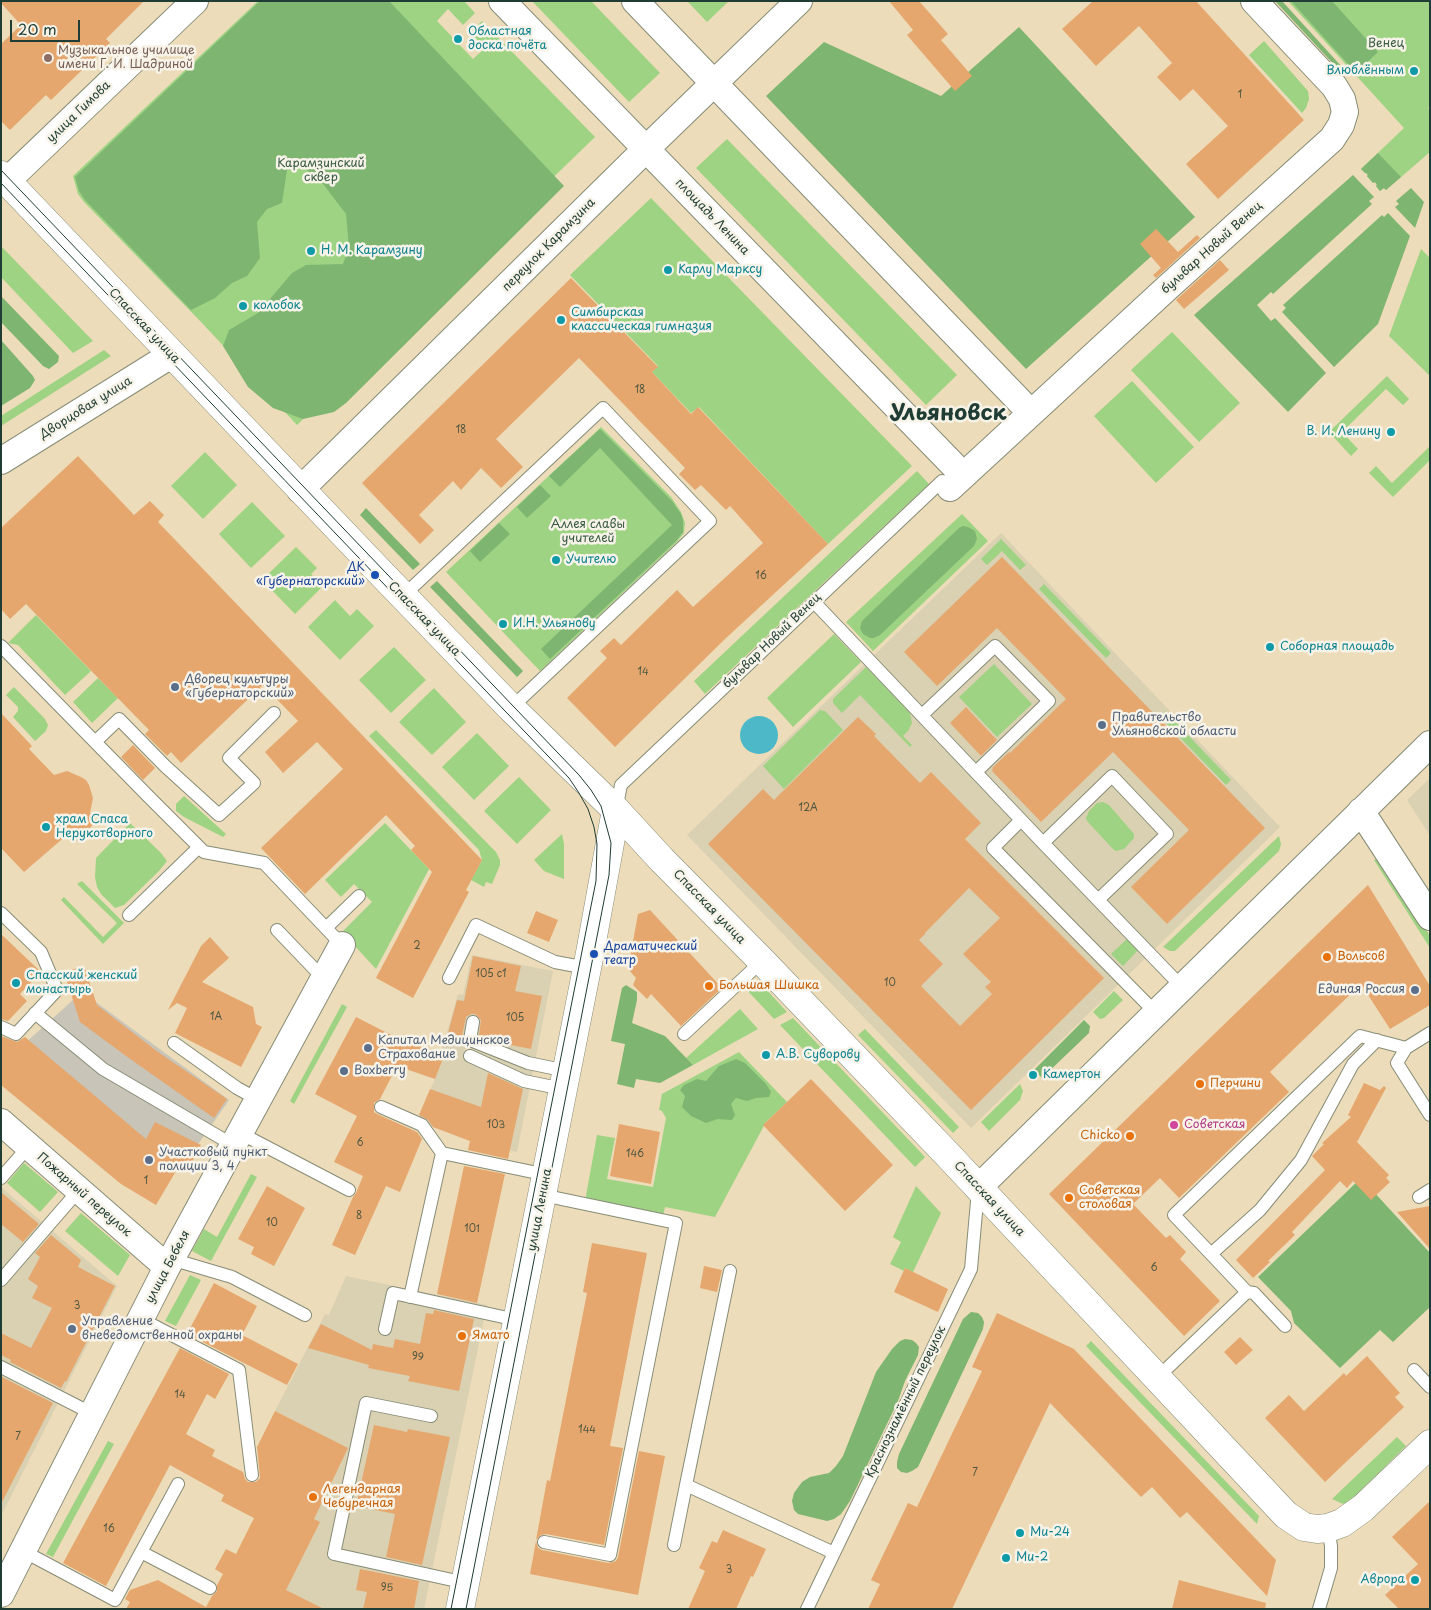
<!DOCTYPE html>
<meta charset="utf-8">
<style>
body{margin:0}
#map{position:relative;width:1431px;height:1610px;overflow:hidden;background:#eddcb9;font-family:"Playpen Sans",sans-serif}
canvas{display:block}
.frame{position:absolute;inset:0;border:2px solid #1f3d34;pointer-events:none}
.scale{position:absolute;left:10px;top:20px;width:70px;height:22px;box-sizing:border-box;border:2px solid #1f3d34;border-top:0;padding-left:6px;font-size:15px;line-height:18px;white-space:nowrap;color:#1f3d34;-webkit-text-stroke:4px #f7f3e8;paint-order:stroke}
</style>
<div id="map">
<canvas width="1431" height="1610"></canvas>
<div class="frame"></div>
<div class="scale">20 m</div>
</div>
<script>
const context = document.querySelector('canvas').getContext('2d');
context.lineJoin = 'round';
function paint(path, color) { context.fillStyle = color; context.fill(path, 'evenodd'); }
const poly = rows => new Path2D(rows.map(r => 'M' + r).join(''));
function trace(path, color, width, dash) { context.strokeStyle = color; context.lineWidth = width; context.lineCap = dash ? 'butt' : 'round'; context.setLineDash(dash || []); context.stroke(path); }
function label(font, color, halo, rows, align = 'center') {
  context.font = font + ' "Playpen Sans",sans-serif'; context.lineWidth = 5; context.setLineDash([]); context.textBaseline = 'middle'; context.strokeStyle = halo; context.fillStyle = color; for (const [text, x, y, turn = 0] of rows) {
    context.save(); context.translate(x, y); context.rotate((+turn || 0) * Math.PI / 180); context.textAlign = isNaN(turn) ? turn : align; if (halo) context.strokeText(text, 0, 0); context.fillText(text, 0, 0); context.restore();
  }
}
paint(poly([
 [1001,533,1280,827,971,1128,687,835],
 [1430,778,1430,836,1407,800],
 [472,955,553,971,517,1152,473,1142,417,1121,445,1055,441,1053,458,994,463,995],
 [1,1187,117,1286,1,1516],
 [346,1276,487,1305,424,1609,231,1609,320,1434,275,1411,325,1314,329,1315]
]), '#dad1b2');
paint(poly([
 [82,992,229,1100,180,1170,112,1137,14,1053]
]), '#c8c4b8');
paint(poly([
 [258,1,464,1,475,13,463,25,448,9,437,21,473,59,485,48,470,32,482,21,595,137,297,425,202,323,84,202,78,194,73,176],
 [532,1,591,1,660,73,629,102],
 [687,1,729,1,707,22],
 [1288,1,1430,1,1430,106,1428,108,1430,111,1430,152,1386,190,1384,188,1380,191,1376,186,1377,185,1375,182,1373,183,1367,176,1368,175,1366,173,1365,173,1361,169,1404,128],
 [1264,41,1308,91,1309,99,1306,108,1302,113,1249,55],
 [727,139,957,375,926,405,696,168],
 [651,198,912,466,828,544,699,407,691,413,652,372,658,366,570,275],
 [1,246,93,341,73,353,1,277],
 [1421,249,1430,258,1430,376,1389,336],
 [1172,332,1240,403,1199,442,1131,370],
 [104,350,111,356,1,426,1,416],
 [1387,376,1409,399,1403,405,1386,389,1342,432,1358,449,1351,456,1329,432],
 [1132,381,1194,447,1156,483,1094,416],
 [601,427,671,497,681,512,685,523,684,533,677,542,540,671,446,572],
 [1430,446,1430,460,1393,497,1369,473,1376,466,1392,483],
 [205,452,237,485,203,519,171,486],
 [917,471,929,484,705,694,694,681],
 [252,502,285,536,251,568,219,534],
 [962,514,988,541,873,651,846,622],
 [1001,539,1026,565,1020,570,1002,551,987,565,981,559],
 [296,547,317,568,311,574,323,586,295,614,262,580],
 [1044,584,1111,653,1106,658,1039,589],
 [335,600,350,616,357,609,374,626,340,660,308,627],
 [36,615,91,671,65,695,18,645,8,643],
 [834,634,861,662,793,727,767,698],
 [394,647,426,680,391,713,359,680],
 [994,664,1032,704,997,737,959,697],
 [866,667,910,713,912,723,908,731,903,736,912,745,910,747,860,695,842,713,833,703,833,699],
 [98,678,118,698,92,723,73,702],
 [14,687,45,719,48,725,46,731,35,741,13,717,18,711,18,707,6,695],
 [434,688,466,722,432,755,399,722],
 [820,710,825,711,843,730,784,789,763,766],
 [1165,711,1231,780,1226,785,1159,716],
 [376,730,496,852,500,860,500,865,492,884,486,882,484,887,471,880,482,860,479,850,369,736],
 [477,733,509,766,474,800,442,767],
 [519,777,551,810,517,844,484,811],
 [184,796,226,834,223,837,184,817,176,811,176,804],
 [1103,802,1109,805,1134,834,1134,838,1124,849,1116,851,1113,849,1087,821,1086,818,1089,811,1097,803],
 [130,823,161,853,167,861,159,871,124,905,115,908,101,894,97,887,95,877,96,858],
 [385,823,429,869,376,969,342,932,372,902,354,884,341,897,325,880],
 [562,834,564,844,564,879,544,871,534,860],
 [1279,836,1281,844,1279,851,1175,951,1170,951,1163,947],
 [1380,857,1430,936,1430,948,1374,860],
 [82,881,124,923,103,944,61,900,64,897,103,937,117,923,77,884],
 [1128,938,1139,949,1123,966,1111,954],
 [753,984,766,989,787,1012,774,1019,746,989],
 [1114,991,1123,1000,1104,1018,1100,1019,1093,1012],
 [342,1004,347,1007,294,1104,290,1101],
 [740,1009,758,1029,693,1065,686,1058],
 [793,1018,925,1157,915,1167,780,1025],
 [865,1029,959,1127,953,1133,858,1035],
 [739,1052,787,1102,766,1122,715,1217,665,1207,663,1216,585,1201,597,1135,615,1138,607,1179,653,1187,666,1118,662,1111,659,1110,662,1094],
 [1020,1084,1023,1091,1020,1100,989,1131,981,1122],
 [24,1163,58,1192,40,1212,7,1183],
 [251,1174,257,1177,211,1261,192,1251,204,1229,217,1237],
 [916,1186,941,1213,913,1272,905,1268,904,1271,890,1264,901,1242,893,1237],
 [81,1213,130,1255,118,1276,65,1231],
 [190,1275,201,1280,176,1326,165,1321],
 [1091,1341,1259,1516,1257,1524,1086,1346],
 [1397,1437,1406,1446,1349,1502,1343,1504,1332,1499],
 [108,1441,114,1444,53,1557,46,1554]
]), '#9ed383');
paint(poly([
 [260,1,389,1,564,186,346,403,334,412,303,419,273,408,248,387,223,346,229,330,258,313,292,273,306,265,343,264,349,248,346,214,317,176,303,168,287,170,282,203,267,209,257,222,260,258,247,276,232,283,215,298,191,310,85,200,79,191,75,177],
 [1275,1,1282,1,1342,67,1339,70],
 [1291,1,1332,1,1378,52,1356,73],
 [1019,27,1195,217,1026,369,766,96,824,42,941,96],
 [1378,153,1401,177,1386,190,1384,188,1380,191,1376,186,1377,185,1375,182,1373,183,1367,176,1368,175,1366,173,1365,173,1361,169],
 [1353,175,1374,197,1369,201,1372,204,1273,294,1271,292,1257,305,1271,321,1275,318,1326,373,1288,412,1194,315],
 [1411,188,1424,202,1415,228,1395,207,1399,204,1396,201],
 [1388,213,1410,236,1378,324,1334,367,1282,312,1286,308,1283,305,1382,215,1384,217],
 [1,296,59,356,58,362,49,369,43,366,1,322],
 [1,340,33,376,35,380,30,388,1,406],
 [600,429,672,501,681,514,683,520,683,532,676,541,550,659,541,649,672,525,600,448,560,487,549,476],
 [540,485,551,496,527,518,517,507],
 [366,508,420,564,413,570,360,515],
 [499,523,510,534,480,562,470,551],
 [963,526,968,527,975,531,977,539,974,546,880,635,874,638,870,638,863,634,860,628,862,621,959,528],
 [437,581,523,671,517,677,430,587],
 [626,985,637,992,637,1000,632,1023,665,1036,693,1065,660,1083,636,1079,634,1088,617,1084,625,1044,611,1041,622,988],
 [1084,1020,1090,1026,1089,1033,1042,1078,1034,1070],
 [736,1059,745,1063,766,1084,771,1092,769,1097,756,1098,747,1101,736,1098,731,1104,735,1115,732,1120,718,1119,706,1123,691,1116,682,1107,685,1096,680,1090,684,1085,697,1079,706,1081,719,1066],
 [1361,1178,1430,1253,1430,1307,1393,1342,1380,1330,1340,1368,1294,1323,1291,1311,1258,1277],
 [971,1312,978,1313,982,1317,984,1322,983,1329,918,1467,912,1471,907,1473,901,1472,897,1468,897,1462,899,1454,963,1319],
 [905,1339,912,1340,916,1343,919,1347,918,1355,905,1381,898,1401,850,1501,841,1514,834,1519,827,1521,798,1514,794,1510,792,1501,794,1493,802,1482,810,1477,829,1473,836,1466,843,1456,876,1372,892,1349,900,1341]
]), '#7eb571');
paint(poly([
 '740 735a19 19 0 1 1 38 0a19 19 0 1 1-38 0Z'
]), '#4db9c8');
paint(poly([
 [1,1,144,1,106,39,110,43,51,100,46,95,10,130,1,121,1,44,21,25,1,3],
 [889,1,919,1,948,34,941,40,972,76,955,91,907,35,913,30],
 [1093,1,1196,1,1304,120,1218,199,1186,164,1228,126,1193,89,1180,101,1157,77,1172,63,1139,26,1096,66,1062,29],
 [1156,229,1178,252,1197,235,1200,238,1156,278,1153,275,1161,268,1140,244],
 [1220,260,1229,270,1184,309,1176,300],
 [571,278,658,367,652,372,691,414,698,407,828,544,725,639,615,747,567,698,607,658,600,651,614,638,621,645,677,590,693,607,763,543,730,506,726,510,701,485,695,490,679,474,685,468,579,358,496,439,523,467,501,488,481,468,461,490,453,481,419,515,434,530,420,544,362,483],
 [78,456,134,515,150,501,164,515,158,522,482,860,466,890,469,892,413,998,376,978,432,872,411,850,415,846,386,815,305,894,261,848,343,769,317,742,283,773,265,752,298,721,263,685,181,763,171,752,167,756,145,734,149,730,26,604,10,619,1,609,1,528],
 [1002,557,1265,828,1167,924,1131,887,1189,830,1113,752,1041,822,992,771,993,769,992,768,1009,752,1010,753,1066,699,997,628,937,686,904,652],
 [966,707,997,740,981,756,950,723],
 [1,713,32,746,29,749,54,775,67,771,81,777,86,780,89,785,93,798,90,813,97,821,75,842,68,834,24,872,1,848],
 [858,717,876,734,874,736,920,783,931,772,981,823,965,839,1104,978,971,1110,708,844,763,789,774,800],
 [969,888,1000,918,963,954,991,982,985,987,992,994,960,1026,921,986,943,964,919,940,925,934,925,933],
 [133,745,155,768,143,780,121,757],
 [1368,885,1430,986,1430,1005,1390,1029,1361,984,1270,1072,1289,1092,1179,1198,1160,1178,1133,1204,1166,1238,1170,1235,1186,1252,1180,1259,1220,1301,1184,1336,1049,1194],
 [650,910,722,988,681,1026,651,994,647,999,633,985,636,978,628,969,638,914],
 [536,911,558,920,549,942,527,933],
 [1,934,41,972,20,994,27,1001,8,1021,1,1019],
 [210,937,229,958,202,982,253,1007,256,1024,262,1027,241,1067,175,1033,187,1008,177,1003,168,1010,201,946],
 [473,956,521,966,515,991,542,996,531,1049,500,1043,479,1035,481,1020,475,1014,471,1014,466,1017,462,1036,448,1033,457,1000,464,1001],
 [84,966,97,1005,158,1052,227,1099,214,1118,126,1056,80,1022,64,972],
 [356,1017,399,1039,445,1054,435,1079,397,1066,380,1099,374,1103,374,1112,377,1114,417,1132,422,1139,400,1192,386,1186,355,1255,332,1245,353,1197,356,1193,363,1176,334,1162,357,1116,315,1094],
 [1,1036,17,1042,25,1037,146,1139,155,1122,201,1145,190,1166,182,1161,156,1205,121,1184,1,1085],
 [488,1073,523,1089,508,1159,468,1150,470,1141,433,1127,428,1120,419,1115,430,1089,481,1107],
 [811,1079,893,1165,845,1211,763,1125],
 [1364,1083,1380,1090,1384,1086,1386,1088,1357,1142,1389,1175,1386,1178,1390,1182,1371,1200,1353,1181,1347,1188,1340,1181,1292,1232,1295,1235,1268,1261,1270,1262,1253,1278,1236,1260,1325,1170,1312,1156,1324,1144,1322,1143,1351,1117,1348,1115],
 [619,1124,660,1132,651,1184,610,1176],
 [464,1166,505,1174,477,1303,437,1294],
 [267,1186,305,1208,274,1266,251,1254,254,1247,238,1239],
 [1,1192,39,1224,23,1242,1,1224],
 [1430,1206,1430,1249,1397,1212],
 [51,1235,81,1260,78,1267,115,1286,66,1382,65,1381,61,1388,10,1362,11,1360,1,1355,1,1333,31,1348,52,1308,32,1298,38,1286,28,1279,40,1257,35,1253],
 [592,1243,647,1253,610,1446,623,1448,604,1545,546,1534,541,1535,536,1540,547,1480,550,1481,587,1293,583,1292],
 [704,1266,722,1270,717,1292,700,1288],
 [905,1268,948,1289,938,1312,894,1292],
 [214,1283,257,1306,242,1335,298,1364,287,1385,187,1334],
 [434,1310,474,1319,459,1391,408,1381,410,1376,368,1368,369,1365,308,1348,321,1324,372,1350,373,1344,393,1348,395,1339,420,1344,426,1313,433,1314],
 [997,1313,1074,1349,1276,1560,1267,1596,1187,1512,1180,1518,1152,1487,1141,1497,1050,1403,952,1609,868,1609,880,1584,871,1580,908,1503,917,1507,982,1371,972,1367],
 [1240,1337,1253,1350,1236,1365,1224,1352],
 [180,1348,229,1374,215,1399,207,1394,186,1434,215,1450,212,1456,243,1472,245,1479,248,1482,256,1482,260,1478,257,1447,275,1411,348,1448,314,1519,320,1522,286,1590,324,1609,126,1609,130,1602,125,1599,130,1590,158,1580,206,1607,212,1596,217,1591,217,1585,223,1574,215,1569,226,1549,236,1554,254,1518,221,1501,224,1495,170,1465,106,1586,63,1563],
 [1367,1356,1400,1393,1395,1397,1404,1407,1325,1482,1265,1418,1289,1395,1304,1411,1344,1373,1346,1376],
 [2,1377,53,1403,1,1504,1,1378],
 [374,1425,407,1432,408,1429,450,1437,422,1565,386,1557,395,1514,356,1506],
 [639,1451,665,1456,638,1595,530,1574,536,1541,538,1548,542,1550,608,1563,616,1561,618,1557],
 [1430,1501,1430,1609,1399,1609,1385,1595,1418,1564,1392,1537],
 [723,1530,766,1549,753,1577,751,1576,736,1609,688,1609,705,1571,699,1568,712,1541,717,1543],
 [360,1569,419,1581,414,1609,363,1609,367,1592,356,1590],
 [1179,1580,1266,1603,1265,1609,1172,1609]
]), '#e5a76e');
const lane = poly([
 [403,596,603,408,710,521,511,708],
 [814,602,1043,843,1182,987],
 [1,646,148,796,204,852,264,863,342,945],
 [922,715,995,646,1049,701,976,772],
 [95,742,119,719,165,766,219,815,254,783,229,758,274,713],
 [616,810,621,785,942,481],
 [1021,820,993,848,1156,1013],
 [1043,843,1112,776,1167,834,1098,900],
 [1,913,41,952,57,990,16,1034,1,1027],
 [129,915,199,847],
 [326,928,359,896],
 [277,930,323,978],
 [449,978,476,925,555,962,587,968],
 [35,1013,103,1069,233,1145],
 [473,1022,470,1040,528,1063,567,1071],
 [1430,1033,1406,1048,1397,1063,1430,1115],
 [684,1034,762,961],
 [174,1043,237,1088,257,1099],
 [470,1056,524,1081,563,1089],
 [381,1107,422,1125,442,1153],
 [240,1133,349,1190],
 [1,1178,29,1146],
 [542,1195,676,1223,610,1555,544,1542],
 [1419,1197,1430,1190],
 [1211,1254,1260,1210,1301,1160,1353,1064,1377,1040],
 [171,1259,232,1277,305,1315],
 [1,1280,79,1190],
 [1247,1292,1254,1293,1285,1326],
 [410,1297,442,1153,547,1175],
 [141,1319,239,1370,252,1475],
 [385,1329,393,1293,517,1320],
 [1,1367,93,1414],
 [1414,1370,1430,1387],
 [1157,1378,1247,1292,1174,1215,1360,1036,1406,1048],
 [431,1416,366,1403,334,1554,466,1583],
 [686,1485,730,1271],
 [674,1545,686,1485,834,1553],
 [23,1551,115,1600,178,1484],
 [141,1552,210,1588],
 [807,1609,971,1269,978,1190],
 [1319,1609,1331,1568,1331,1546,1328,1528]
]);
const street = poly([
 [502,1,963,475],
 [635,1,1031,413],
 [7,181,195,1],
 [1,461,171,355],
 [950,488,1168,287,1332,139,1341,125,1345,112,1342,99,1334,86,1254,1],
 [300,490,646,149,799,1],
 [1361,811,1430,917],
 [1,1122,167,1267],
 [978,1188,1430,744],
 [1,1594,167,1267,342,945]
]);
const secondary = poly([
 [1,175,379,571,511,708,616,810,662,860,762,961,946,1153,1286,1515,1304,1527,1317,1529,1328,1528,1342,1523,1363,1508,1430,1444],
 [460,1609,590,953,616,810]
]);
trace(lane, '#868c76', 14);
trace(street, '#868c76', 28);
trace(secondary, '#868c76', 29);
trace(lane, '#fff', 12);
trace(street, '#fff', 26);
trace(secondary, '#fff', 28);
trace(poly([
 [1,170,579,775,591,790,601,806,611,843,609,875,466,1609],
 [1,183,569,778,579,793,588,809,594,827,597,844,596,881,451,1609]
]), '#1f3d34', 1);
for (const [x, y, r, color] of [
 [458,39,5,"#0f9aa8"],
 [48,58,5,"#8d6e63"],
 [1414,71,5,"#0f9aa8"],
 [311,251,5,"#0f9aa8"],
 [668,270,5,"#0f9aa8"],
 [243,306,5,"#0f9aa8"],
 [561,320,5,"#0f9aa8"],
 [1391,432,5,"#0f9aa8"],
 [556,560,5,"#0f9aa8"],
 [375,575,5,"#1a4fb4"],
 [503,624,5,"#0f9aa8"],
 [1270,647,5,"#0f9aa8"],
 [175,687,5,"#5c6f8a"],
 [1102,725,5,"#5c6f8a"],
 [46,827,5,"#0f9aa8"],
 [594,954,5,"#1a4fb4"],
 [1327,957,5,"#e8710a"],
 [16,983,5,"#0f9aa8"],
 [709,986,5,"#e8710a"],
 [1415,990,5,"#5c6f8a"],
 [368,1048,5,"#5c6f8a"],
 [766,1055,5,"#0f9aa8"],
 [344,1071,5,"#5c6f8a"],
 [1033,1075,5,"#0f9aa8"],
 [1200,1084,5,"#e8710a"],
 [1174,1125,5,"#d1479c"],
 [1130,1136,5,"#e8710a"],
 [149,1160,5,"#5c6f8a"],
 [1069,1198,5,"#e8710a"],
 [72,1329,5,"#5c6f8a"],
 [462,1336,5,"#e8710a"],
 [313,1497,5,"#e8710a"],
 [1020,1533,5,"#0f9aa8"],
 [1006,1558,5,"#0f9aa8"],
 [1415,1580,5,"#0f9aa8"]
]) { const dot = new Path2D(); dot.arc(x, y, r, 0, 2 * Math.PI); context.fillStyle = color; context.fill(dot); trace(dot, '#f7f3e8', 2); }
label('10px', '#505842', null, [
 ["1",1240,95],
 ["18",640,390],
 ["18",461,430],
 ["16",761,576],
 ["14",643,672],
 ["12А",808,808],
 ["2",417,946],
 ["105 с1",491,974],
 ["10",890,983],
 ["1А",216,1017],
 ["105",515,1018],
 ["103",496,1125],
 ["6",360,1143],
 ["146",635,1154],
 ["1",146,1181],
 ["8",359,1216],
 ["10",272,1223],
 ["101",472,1229],
 ["6",1154,1268],
 ["3",77,1306],
 ["99",418,1357],
 ["14",180,1395],
 ["144",587,1430],
 ["7",18,1437],
 ["7",975,1473],
 ["16",109,1529],
 ["3",729,1570],
 ["95",387,1588]
]);
label('12px', '#0d838f', '#f7f3e8', [
 ["Областная",468,32],
 ["доска почёта",468,46],
 ["Влюблённым",1404,71,"right"],
 ["Н. М. Карамзину",321,251],
 ["Карлу Марксу",678,270],
 ["колобок",253,306],
 ["Симбирская",571,313],
 ["классическая гимназия",571,327],
 ["В. И. Ленину",1381,432,"right"],
 ["Учителю",566,560],
 ["И.Н. Ульянову",513,624],
 ["Соборная площадь",1280,647],
 ["xрам Спаса",56,820],
 ["Нерукотворного",56,834],
 ["Спасский женский",26,976],
 ["монастырь",26,990],
 ["А.В. Суворову",776,1055],
 ["Камертон",1043,1075],
 ["Ми-24",1030,1533],
 ["Ми-2",1016,1558],
 ["Аврора",1405,1580,"right"]
], 'left');
label('12px', '#385b44', '#f7f3e8', [
 ["Венец",1386,44],
 ["Карамзинский",321,164],
 ["сквер",321,178],
 ["Аллея славы",588,525],
 ["учителей",588,539]
]);
label('12px', '#785e54', '#f7f3e8', [
 ["Музыкальное училище",58,51],
 ["имени Г. И. Шадриной",58,65]
], 'left');
label('12px', '#1f3d34', '#f7f3e8', [
 ["улица Гимова",79,112,-44],
 ["площадь Ленина",712,217,46],
 ["переулок Карамзина",549,245,-45],
 ["бульвар Новый Венец",1212,248,-42],
 ["Спасская улица",144,326,47],
 ["Дворцовая улица",86,408,-32],
 ["Спасская улица",424,619,46],
 ["бульвар Новый Венец",772,641,-44],
 ["Спасская улица",709,907,46],
 ["Пожарный переулок",84,1195,41],
 ["Спасская улица",989,1199,47],
 ["улица Ленина",540,1210,-79],
 ["улица Бебеля",168,1267,-62],
 ["Краснознамённый переулок",906,1402,-64]
]);
label('12px', '#164399', '#f7f3e8', [
 ["ДК",365,568],
 ["«Губернаторский»",365,582],
 ["Драматический",604,947,"left"],
 ["театр",604,961,"left"]
], 'right');
label('12px', '#4e5e75', '#f7f3e8', [
 ["Дворец культуры",185,680],
 ["«Губернаторский»",185,694],
 ["Правительство",1112,718],
 ["Ульяновской области",1112,732],
 ["Единая Россия",1405,990,"right"],
 ["Капитал Медицинское",378,1041],
 ["Страхование",378,1055],
 ["Boxberry",354,1071],
 ["Участковый пункт",159,1153],
 ["полиции 3, 4",159,1167],
 ["Управление",82,1322],
 ["вневедомственной охраны",82,1336]
], 'left');
label('12px', '#c56008', '#f7f3e8', [
 ["Вольсов",1337,957],
 ["Большая Шишка",719,986],
 ["Перчини",1210,1084],
 ["Chicko",1120,1136,"right"],
 ["Советская",1079,1191],
 ["столовая",1079,1205],
 ["Ямато",472,1336],
 ["Легендарная",323,1490],
 ["Чебуречная",323,1504]
], 'left');
label('12px', '#b23c85', '#f7f3e8', [
 ["Советская",1184,1125]
], 'left');
label('bold 22px', '#1f3d34', '#f7f3e8', [
 ["Ульяновск",948,414]
]);
</script>
